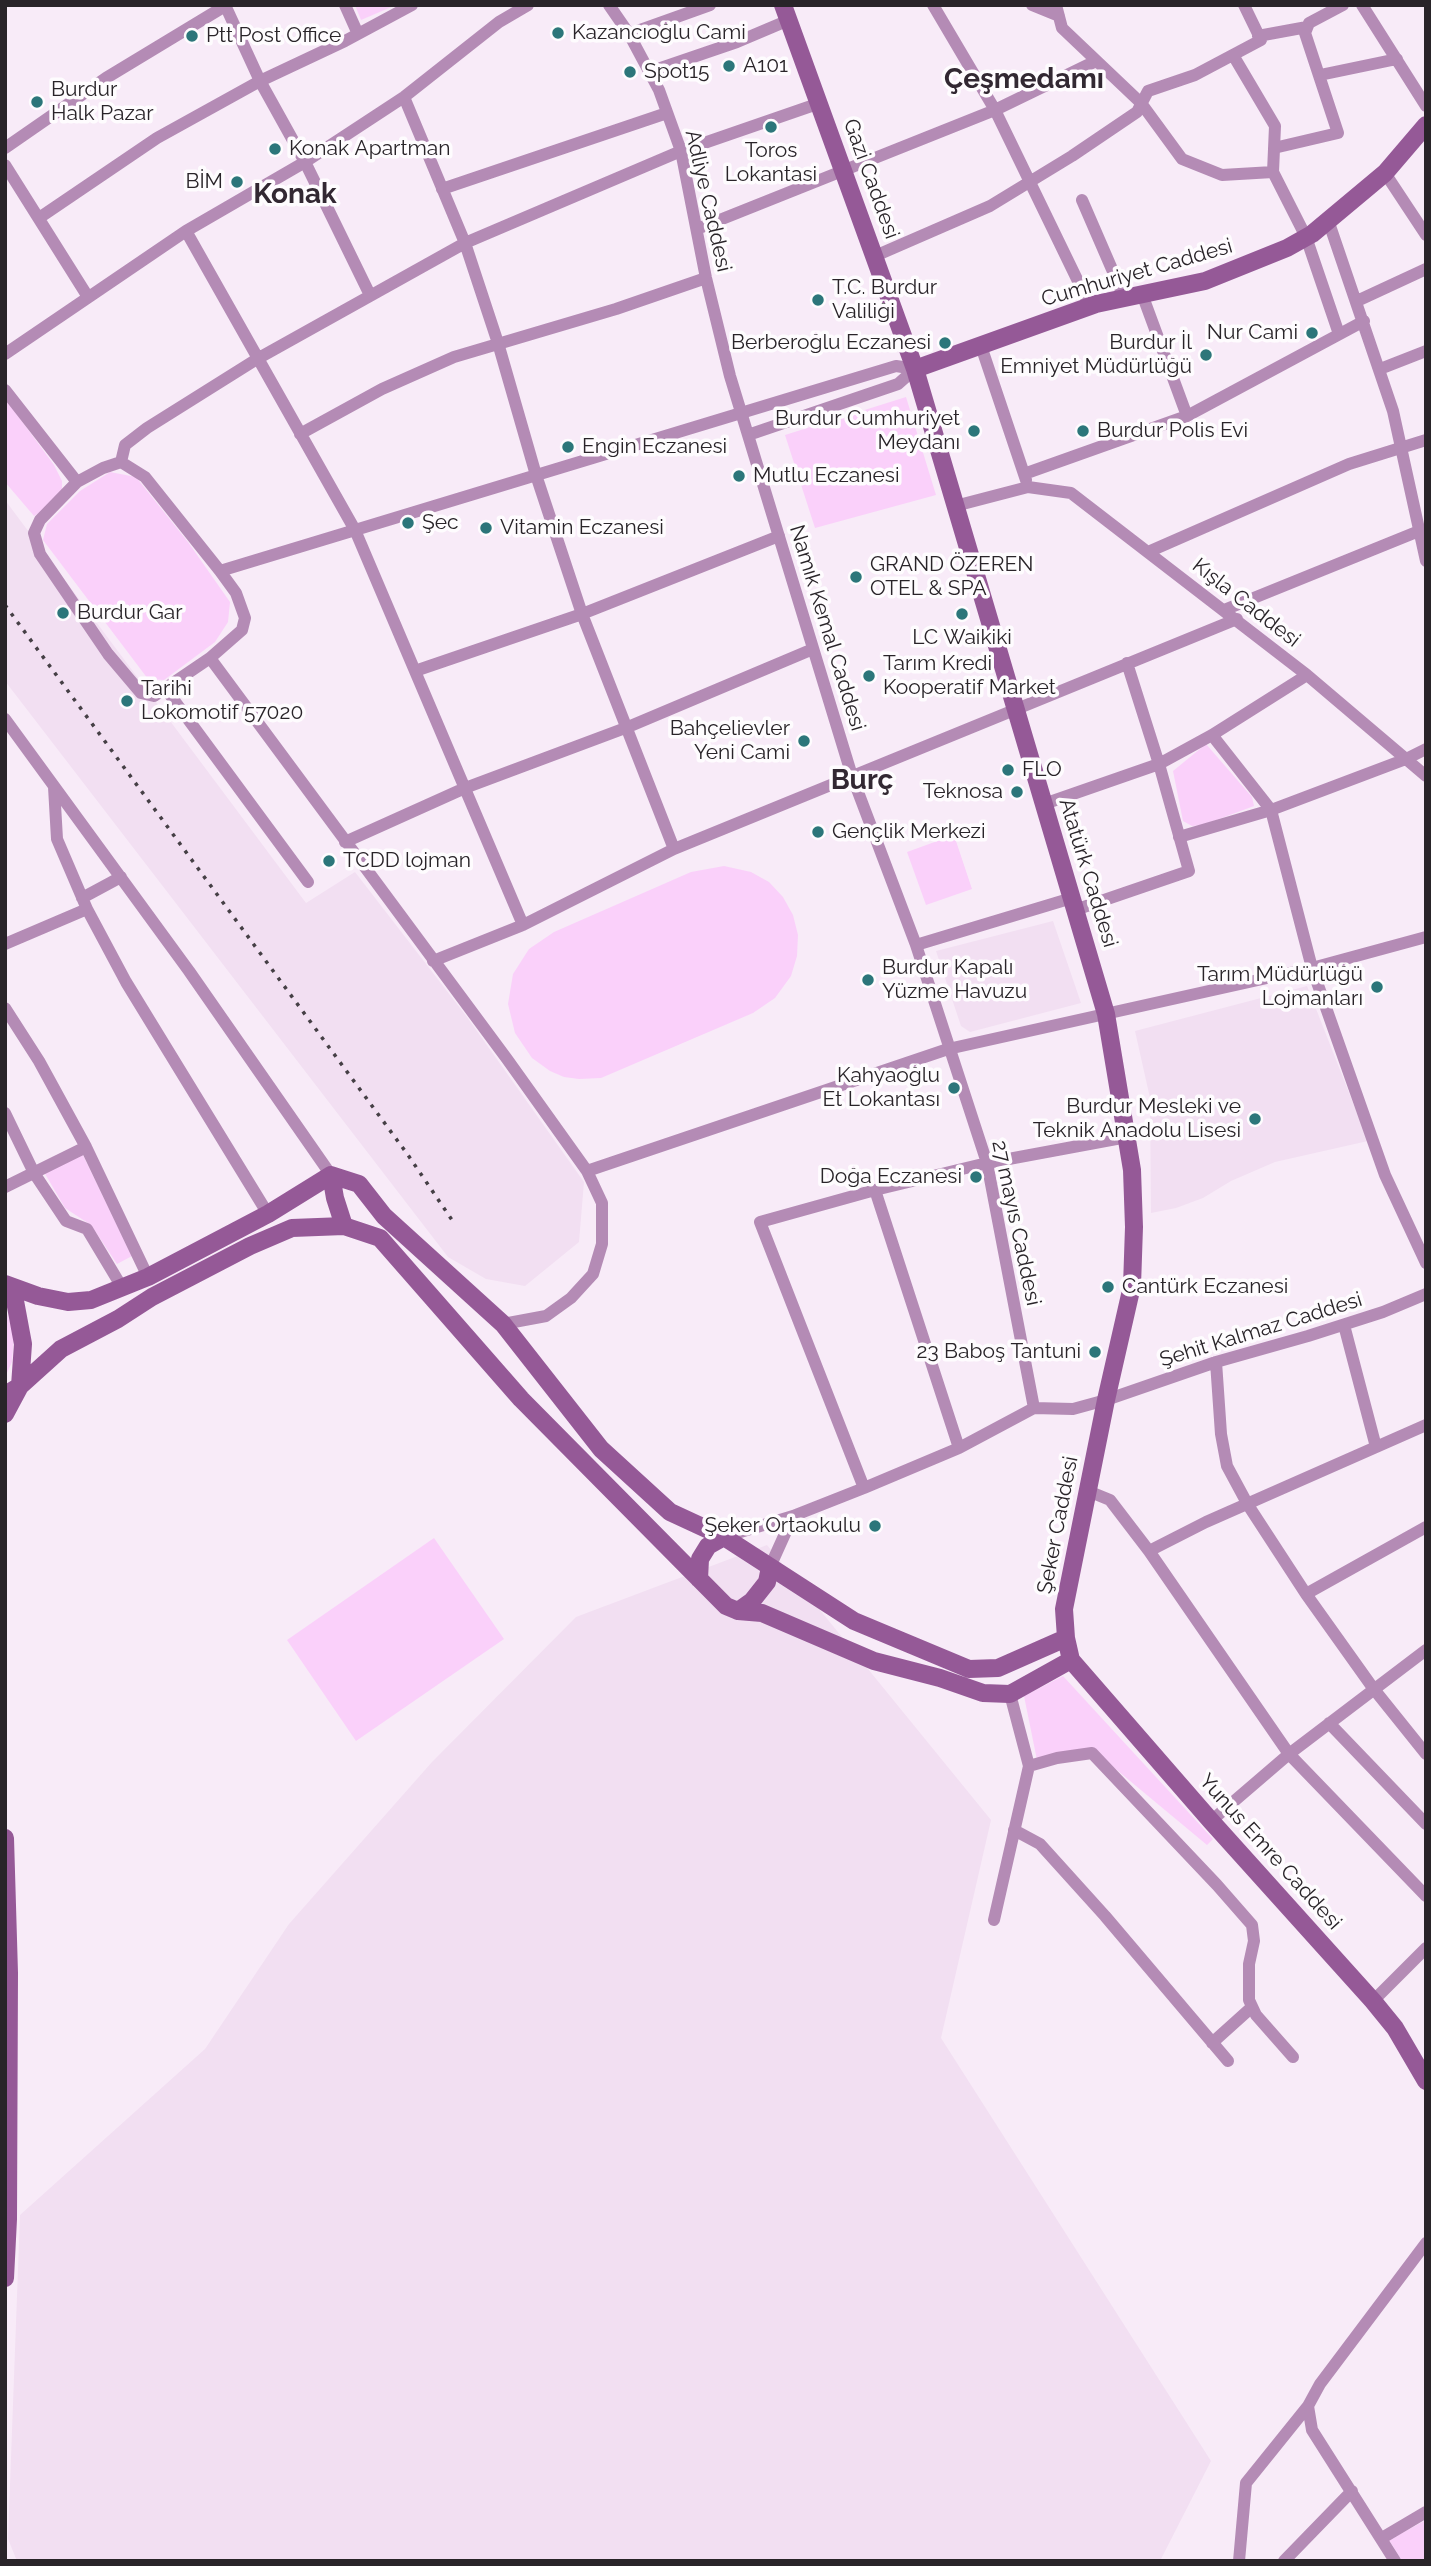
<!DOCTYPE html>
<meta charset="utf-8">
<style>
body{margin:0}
#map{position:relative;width:1431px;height:2566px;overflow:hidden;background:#f8ebf8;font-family:Raleway,sans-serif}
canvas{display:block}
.frame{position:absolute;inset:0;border:7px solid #292429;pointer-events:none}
</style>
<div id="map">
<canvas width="1431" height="2566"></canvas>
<div class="frame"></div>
</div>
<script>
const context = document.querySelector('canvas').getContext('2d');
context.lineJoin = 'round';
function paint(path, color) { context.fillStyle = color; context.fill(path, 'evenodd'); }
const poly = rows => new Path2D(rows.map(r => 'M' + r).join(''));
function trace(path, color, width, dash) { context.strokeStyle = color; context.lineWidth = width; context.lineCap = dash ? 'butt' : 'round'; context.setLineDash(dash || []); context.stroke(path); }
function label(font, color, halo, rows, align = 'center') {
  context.font = font + ' Raleway,sans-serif'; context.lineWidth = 7; context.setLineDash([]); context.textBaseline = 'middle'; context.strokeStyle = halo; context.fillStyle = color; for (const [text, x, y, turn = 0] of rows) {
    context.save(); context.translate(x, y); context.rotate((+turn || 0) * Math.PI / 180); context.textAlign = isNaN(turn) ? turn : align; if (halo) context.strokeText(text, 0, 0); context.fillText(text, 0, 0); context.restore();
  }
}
paint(poly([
 [5,500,306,903,355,872,467,1017,584,1182,579,1242,525,1286,486,1279,448,1257,5,681],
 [1053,921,1081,1003,970,1032,961,1026,936,951],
 [1307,986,1368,1141,1275,1162,1231,1181,1203,1198,1176,1208,1151,1213,1150,1098,1135,1031],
 [767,1545,991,1820,941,2038,1211,2461,1160,2561,17,2561,8,2539,20,2215,205,2049,289,1924,432,1762,576,1617]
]), '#f2dff2');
paint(poly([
 [355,5,396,5,361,20],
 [906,397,936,495,815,528,785,435],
 [5,398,54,465,62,481,62,494,55,503,34,516,5,482],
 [110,472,136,477,188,542,230,602,228,622,215,642,164,680,148,679,43,540,47,524,80,491],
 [1206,744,1252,797,1254,806,1203,825,1192,826,1183,821,1173,771],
 [954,835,972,889,926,905,907,852],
 [724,866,751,872,769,882,783,897,793,915,798,935,797,956,791,976,775,998,753,1013,601,1078,579,1079,564,1077,550,1071,532,1058,515,1033,508,1004,513,974,529,949,554,932,691,872],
 [82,1153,132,1256,117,1264,91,1225,65,1208,44,1172],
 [5,1307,14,1336,12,1362,5,1377],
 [434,1538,504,1639,356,1741,287,1640],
 [1063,1676,1213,1839,1207,1845,1094,1751,1037,1760,1024,1696],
 [1426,2520,1426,2561,1402,2561,1389,2540]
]), '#fad0fa');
trace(poly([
 [225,5,260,81,305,162,370,295],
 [345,5,358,34],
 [609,5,629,34,659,90,681,151,706,278,730,376,748,435,852,776,916,945,987,1163,1034,1408],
 [933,5,995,110,1090,306],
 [1032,5,1059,16],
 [1056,5,1062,28,1141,103,1182,159,1222,175,1273,172],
 [1362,5,1426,106],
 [629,34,710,5],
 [1258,36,1307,27],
 [1233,55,1275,126,1273,172,1306,237,1339,334],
 [649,72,737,42,789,20],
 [1320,75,1397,59],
 [404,97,465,243,498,343,536,475,582,614,674,849],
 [5,148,106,78,225,6],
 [1274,148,1338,133,1305,33,1309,23,1343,5],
 [5,165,88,297],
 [1385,173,1426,235],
 [442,189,667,113],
 [1082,200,1124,297],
 [39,218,157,138,260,81,345,41,412,5],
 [1328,220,1393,411,1426,561],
 [697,229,995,110,1096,61],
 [186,231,355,530,523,925],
 [875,256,990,206,1072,156,1137,112,1148,91,1195,75,1261,40,1244,5],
 [1142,294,1187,416],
 [1357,301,1426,269],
 [981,346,1026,480],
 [5,354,186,231,305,162,404,97,499,22,528,5],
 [1380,369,1426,351],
 [5,390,77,482,40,520,34,533,40,554,108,654,141,693,154,696,210,658],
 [300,434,382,389,454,357,616,309,706,278],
 [748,435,898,384,915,369],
 [121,462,125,445,147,428,257,359,465,243,681,151,820,103],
 [1024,474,1187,416,1364,321],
 [77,482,103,468,121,462,145,477,220,571,236,593,245,618,242,630,210,658,507,1059,587,1171,602,1203,602,1244,593,1274,571,1298,546,1316,503,1324],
 [955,506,1028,487,1071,493,1307,675,1426,776],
 [1148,552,1349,464,1426,440],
 [220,571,896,366,915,369],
 [1224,610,1419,531],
 [415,671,582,614,779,536],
 [165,688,308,882],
 [5,719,189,971,331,1175],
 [1212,735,1271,810,1312,968,1385,1175,1426,1263],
 [54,787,57,839,87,909,126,982,268,1214],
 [1044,804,1159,764,1212,735,1307,675],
 [1179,837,1271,810,1406,759,1426,749],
 [345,842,465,788,628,727,813,649],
 [82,898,121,877],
 [1075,910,1189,871,1159,764,1127,663],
 [5,944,87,909],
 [916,945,1072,898],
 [433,961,523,925,674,849,1237,619],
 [5,1008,39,1061,86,1147,148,1277],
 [5,1113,34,1173,66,1221,87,1229,123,1289],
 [587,1171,948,1049,1312,968,1426,937],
 [5,1187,86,1147],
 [875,1190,959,1448],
 [1344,1325,1376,1447],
 [1216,1362,1221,1434,1227,1466,1248,1505,1306,1594,1373,1688,1426,1754],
 [864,1488,760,1222,875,1190,987,1163,1127,1137],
 [1088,1491,1110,1500,1149,1551,1289,1754,1426,1896],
 [724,1537,793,1516,864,1488,959,1448,1034,1408,1073,1409,1106,1400,1216,1362,1308,1336,1383,1312,1426,1294],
 [1149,1551,1206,1522,1426,1425],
 [770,1567,793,1516],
 [1306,1594,1426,1527],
 [1329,1723,1426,1824],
 [1029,1766,1057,1758,1092,1753,1217,1885,1252,1925,1254,1941,1249,1964,1249,2000,1256,2015,1293,2057],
 [1211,1821,1289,1754,1426,1650],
 [1014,1830,1040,1844,1105,1916,1228,2061],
 [994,1920,1029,1766,1010,1694],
 [1373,2001,1426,1948],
 [1212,2043,1252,2007],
 [1382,2538,1426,2512],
 [1239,2561,1246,2483,1308,2406],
 [1284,2561,1352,2491],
 [1395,2561,1312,2430,1308,2406,1320,2384,1426,2243]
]), '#b48bb5', 12);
trace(poly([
 [783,5,915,369,1106,1014,1132,1170,1134,1227,1132,1286,1106,1400,1064,1609,1066,1638,1071,1660,1211,1821,1373,2001,1395,2028,1426,2081],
 [915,369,1096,304,1205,281,1287,248,1312,234,1385,173,1426,125],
 [331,1175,335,1198,344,1226],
 [5,1284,38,1296,68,1302,91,1300,148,1277,268,1214,331,1175,359,1184,384,1216,503,1324,601,1449,670,1512,724,1537,854,1621,969,1669,998,1668,1066,1638],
 [5,1290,15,1301,23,1344,20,1386,5,1414],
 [5,1395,20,1386,61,1349,118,1319,152,1297,250,1246,292,1228,344,1226,380,1238,521,1399,726,1606,738,1611,762,1613,874,1661,940,1678,983,1693,1010,1694,1071,1660],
 [699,1579,700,1559,708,1546,724,1537],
 [738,1611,752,1601,767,1582,770,1567],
 [5,1838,9,1973,8,2219,5,2278]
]), '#955997', 18);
trace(poly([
 [5,605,408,1155,452,1220]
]), '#453f45', 3.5, [3.5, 7]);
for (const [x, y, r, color] of [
 [558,33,7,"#2c767a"],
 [192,36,7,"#2c767a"],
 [729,66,7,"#2c767a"],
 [630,72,7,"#2c767a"],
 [37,102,7,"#2c767a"],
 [771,127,7,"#2c767a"],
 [275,149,7,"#2c767a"],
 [237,182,7,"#2c767a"],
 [818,300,7,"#2c767a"],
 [1312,333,7,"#2c767a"],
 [945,343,7,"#2c767a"],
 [1206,355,7,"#2c767a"],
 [974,431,7,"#2c767a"],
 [1083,431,7,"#2c767a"],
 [568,447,7,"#2c767a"],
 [739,476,7,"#2c767a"],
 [408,523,7,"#2c767a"],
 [486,528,7,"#2c767a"],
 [856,577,7,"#2c767a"],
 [63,613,7,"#2c767a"],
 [962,614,7,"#2c767a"],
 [869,676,7,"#2c767a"],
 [127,701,7,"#2c767a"],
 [804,741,7,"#2c767a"],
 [1008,770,7,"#2c767a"],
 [1017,792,7,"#2c767a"],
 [818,832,7,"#2c767a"],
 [329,861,7,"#2c767a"],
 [868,980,7,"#2c767a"],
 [1377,987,7,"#2c767a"],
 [954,1088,7,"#2c767a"],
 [1255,1119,7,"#2c767a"],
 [976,1177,7,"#2c767a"],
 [1108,1287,7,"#2c767a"],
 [1095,1352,7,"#2c767a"],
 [875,1526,7,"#2c767a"]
]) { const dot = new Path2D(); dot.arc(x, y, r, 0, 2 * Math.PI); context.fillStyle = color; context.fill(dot); trace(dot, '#fefcfe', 2.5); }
label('21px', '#292429', '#fefcfe', [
 ["Kazancıoğlu Cami",572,33],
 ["Ptt Post Office",206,36],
 ["A101",743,66],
 ["Spot15",644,72],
 ["Burdur",51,90],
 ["Halk Pazar",51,114],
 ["Konak Apartman",289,149],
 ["Toros",771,151,"center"],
 ["Lokantasi",771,175,"center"],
 ["BİM",223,182,"right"],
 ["T.C. Burdur",832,288],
 ["Valiliği",832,312],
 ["Nur Cami",1298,333,"right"],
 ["Berberoğlu Eczanesi",931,343,"right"],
 ["Burdur İl",1192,343,"right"],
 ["Emniyet Müdürlüğü",1192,367,"right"],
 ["Burdur Cumhuriyet",960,419,"right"],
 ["Meydanı",960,443,"right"],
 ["Burdur Polis Evi",1097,431],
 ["Engin Eczanesi",582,447],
 ["Mutlu Eczanesi",753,476],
 ["Şec",422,523],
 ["Vitamin Eczanesi",500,528],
 ["GRAND ÖZEREN",870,565],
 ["OTEL & SPA",870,589],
 ["Burdur Gar",77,613],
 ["LC Waikiki",962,638,"center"],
 ["Tarım Kredi",883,664],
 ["Kooperatif Market",883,688],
 ["Tarihi",141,689],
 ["Lokomotif 57020",141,713],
 ["Bahçelievler",790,729,"right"],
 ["Yeni Cami",790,753,"right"],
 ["FLO",1022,770],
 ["Teknosa",1003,792,"right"],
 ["Gençlik Merkezi",832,832],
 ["TCDD lojman",343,861],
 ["Burdur Kapalı",882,968],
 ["Yüzme Havuzu",882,992],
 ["Tarım Müdürlüğü",1363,975,"right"],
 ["Lojmanları",1363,999,"right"],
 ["Kahyaoğlu",940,1076,"right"],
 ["Et Lokantası",940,1100,"right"],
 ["Burdur Mesleki ve",1241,1107,"right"],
 ["Teknik Anadolu Lisesi",1241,1131,"right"],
 ["Doğa Eczanesi",962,1177,"right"],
 ["Cantürk Eczanesi",1122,1287],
 ["23 Baboş Tantuni",1081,1352,"right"],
 ["Şeker Ortaokulu",861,1526,"right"]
], 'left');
label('21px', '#292429', '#fefcfe', [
 ["Gazi Caddesi",871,179,70],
 ["Adliye Caddesi",708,201,77],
 ["Cumhuriyet Caddesi",1137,273,-16],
 ["Kışla Caddesi",1246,603,38],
 ["Namık Kemal Caddesi",827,628,73],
 ["Atatürk Caddesi",1088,873,73],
 ["27 mayıs Caddesi",1016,1223,78],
 ["Şehit Kalmaz Caddesi",1261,1330,-17],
 ["Şeker Caddesi",1058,1525,-79],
 ["Yunus Emre Caddesi",1270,1852,48]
]);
label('bold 28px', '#322832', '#fefcfe', [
 ["Çeşmedamı",1024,80],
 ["Konak",295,195],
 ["Burç",862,781]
]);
</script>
